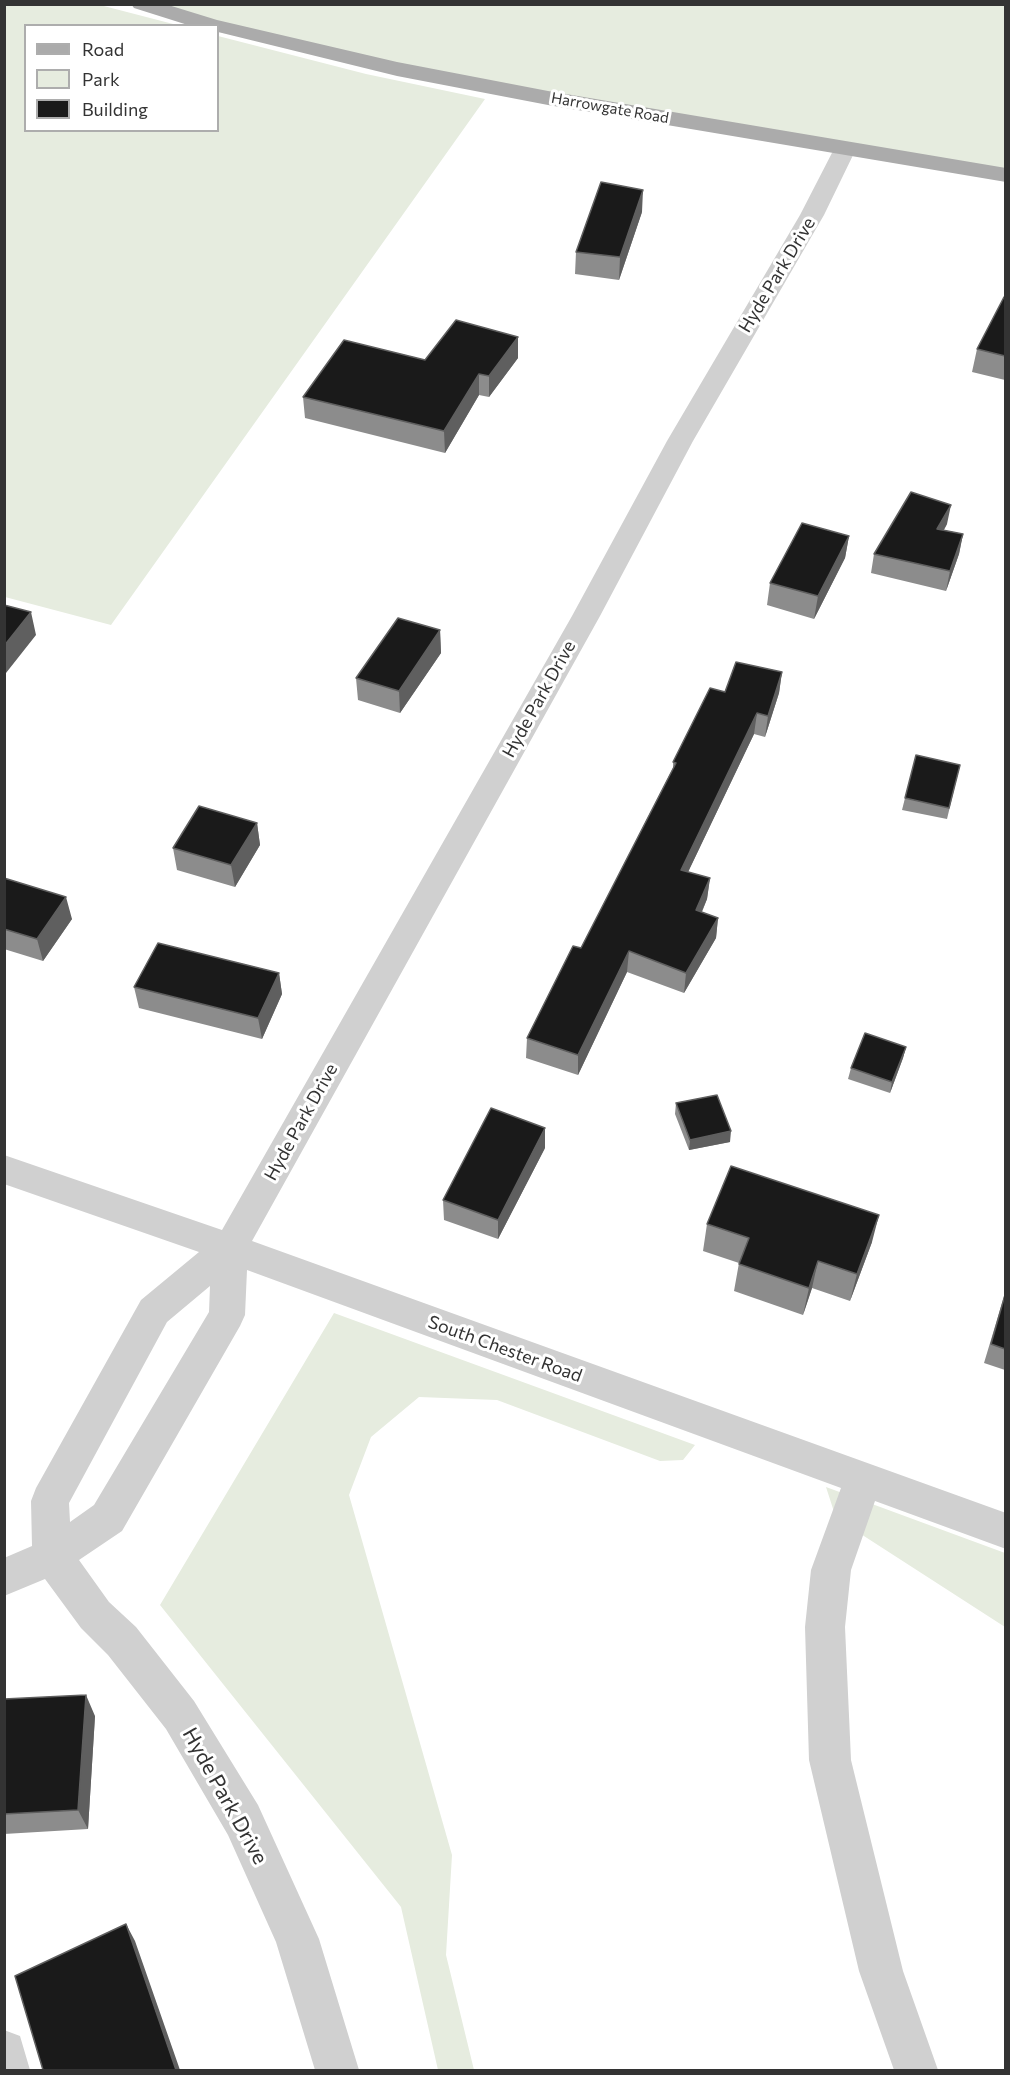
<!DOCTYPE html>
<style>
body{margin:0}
#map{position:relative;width:1010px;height:2075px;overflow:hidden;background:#fff;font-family:Commissioner,sans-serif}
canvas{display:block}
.frame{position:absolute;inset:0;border:6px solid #333;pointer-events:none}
.legend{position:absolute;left:24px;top:24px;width:195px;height:108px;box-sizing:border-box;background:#fff;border:2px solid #adadad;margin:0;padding:8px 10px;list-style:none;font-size:18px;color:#333}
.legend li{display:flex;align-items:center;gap:12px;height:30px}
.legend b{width:30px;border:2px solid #adadad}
</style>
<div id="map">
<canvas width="1010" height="2075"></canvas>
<div class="frame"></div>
<ul class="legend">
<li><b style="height:8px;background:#ababab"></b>Road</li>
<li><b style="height:16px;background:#e6ecdf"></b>Park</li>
<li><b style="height:16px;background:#1a1a1a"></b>Building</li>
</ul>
</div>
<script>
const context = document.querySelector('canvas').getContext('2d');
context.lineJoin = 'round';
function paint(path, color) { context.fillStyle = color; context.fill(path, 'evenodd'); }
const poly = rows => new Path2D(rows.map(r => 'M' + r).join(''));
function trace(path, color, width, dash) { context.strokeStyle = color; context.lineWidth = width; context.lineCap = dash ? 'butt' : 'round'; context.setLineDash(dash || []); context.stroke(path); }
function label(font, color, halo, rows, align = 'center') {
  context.font = font + ' Commissioner,sans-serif'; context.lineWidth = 6; context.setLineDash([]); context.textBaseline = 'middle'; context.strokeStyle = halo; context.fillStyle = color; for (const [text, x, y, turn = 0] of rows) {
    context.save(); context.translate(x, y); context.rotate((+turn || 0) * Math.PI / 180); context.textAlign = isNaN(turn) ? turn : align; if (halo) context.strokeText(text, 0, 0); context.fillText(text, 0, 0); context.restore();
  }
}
paint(poly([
 [4,5,100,5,177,25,26,26,26,130,218,130,218,36,366,74,485,99,111,625,5,597],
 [144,5,1005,5,1005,174,548,98,243,33],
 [334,1313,695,1445,683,1460,660,1461,497,1400,419,1397,371,1437,349,1495,452,1855,446,1955,474,2070,438,2070,401,1907,160,1605],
 [826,1487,1005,1553,1005,1627,836,1518]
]), '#e6ecdf');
paint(poly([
 [845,142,853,144,856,149,824,215,693,441,600,616,252,1241,1006,1513,1006,1549,875,1501,851,1570,845,1627,851,1760,903,1971,938,2070,894,2070,859,1971,809,1760,805,1627,811,1570,841,1488,247,1270,245,1315,240,1326,122,1531,79,1560,109,1602,136,1627,194,1701,258,1805,319,1939,359,2070,315,2070,276,1942,228,1835,166,1729,108,1655,81,1628,45,1579,4,1596,4,1558,32,1546,31,1501,36,1488,141,1300,199,1252,4,1184,4,1155,222,1230,572,616,667,441,800,215,834,149,837,144,845,142],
 [210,1286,209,1312,94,1505,70,1522,69,1503,167,1322,210,1286],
 [4,2030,20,2036,30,2070,4,2070,4,2030]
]), '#d0d0d0');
paint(poly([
 [131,4,165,4,217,20,397,62,548,91,1006,168,1006,182,548,105,397,76,218,32,218,26,191,26,134,8,131,4]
]), '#ababab');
paint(poly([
 [642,212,619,280,575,274,576,252],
 [1005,297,1005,380,972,372,977,349],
 [518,337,518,358,489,397,479,395,445,453,305,418,303,397,425,360],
 [947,524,944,530,963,534,959,554,946,591,871,573,874,554],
 [849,536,845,558,814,619,767,605,770,583],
 [440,630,441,653,400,713,358,700,356,678],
 [782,672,779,693,765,737,754,734,688,872,710,878,707,899,702,912,718,918,716,938,684,993,627,972,578,1075,526,1058,527,1038,581,948,673,768,673,762,725,692],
 [960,765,947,819,902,810,905,798],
 [257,823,260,845,235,887,177,870,173,848],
 [4,878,72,919,43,961,4,949],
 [279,973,282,994,262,1039,139,1008,134,987],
 [906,1047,903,1058,890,1093,848,1079,851,1068],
 [676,1103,730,1142,689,1150,675,1114],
 [545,1148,498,1239,444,1220,443,1200],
 [707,1224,872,1242,850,1301,812,1288,803,1315,734,1291,739,1263,703,1251],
 [1005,1293,1005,1370,984,1363],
 [4,1699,95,1716,88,1829,4,1834]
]), '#8c8c8c');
paint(poly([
 [643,190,642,212,619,280,620,257],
 [518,337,518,358,489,397,489,376],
 [479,374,479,395,445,453,444,431],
 [951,505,947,524,933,548,937,529],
 [963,534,959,554,946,591,950,571],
 [849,536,845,558,814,619,818,596],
 [31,612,36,635,6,673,4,666,4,646],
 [440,630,441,653,400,713,399,691],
 [782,672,779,693,765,737,768,716],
 [757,713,754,734,679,891,681,870],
 [257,823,260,845,235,887,231,865],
 [710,878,707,899,694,930,696,910],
 [66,897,72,919,43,961,37,939],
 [718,918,716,938,684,993,686,973],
 [629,951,627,972,578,1075,578,1055],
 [279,973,282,994,262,1039,258,1018],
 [906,1047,903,1058,890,1093,892,1082],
 [545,1128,545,1148,498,1239,498,1220],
 [731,1131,730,1142,689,1150,690,1140],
 [879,1215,872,1242,850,1301,857,1274],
 [818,1261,812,1288,803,1315,809,1288],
 [86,1695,95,1716,88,1829,78,1810],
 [126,1924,135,1941,180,2070,176,2070]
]), '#5f5f5f');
const building = poly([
 [601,182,643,190,620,257,576,252,601,182],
 [1004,297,1005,297,1005,356,977,349,1004,297],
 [456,320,518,337,489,376,479,374,444,431,303,397,344,340,425,360,456,320],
 [911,492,951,505,937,529,963,534,950,571,874,554,911,492],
 [802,523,849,536,818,596,770,583,802,523],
 [4,605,31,612,4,646,4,605],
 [398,618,440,630,399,691,356,678,398,618],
 [736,662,782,672,768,716,757,713,681,870,710,878,696,910,718,918,686,973,629,951,578,1055,527,1038,573,946,581,948,676,763,673,762,710,688,725,692,736,662],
 [916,755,960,765,949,808,905,798,916,755],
 [199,806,257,823,231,865,173,848,199,806],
 [4,878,66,897,37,939,4,929,4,878],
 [158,943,279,973,258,1018,134,987,158,943],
 [865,1033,906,1047,892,1082,851,1068,865,1033],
 [717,1095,731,1131,690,1140,676,1103,717,1095],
 [491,1108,545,1128,498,1220,443,1200,491,1108],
 [731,1166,879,1215,857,1274,818,1261,809,1288,739,1264,749,1238,707,1224,731,1166],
 [1005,1295,1005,1349,991,1344,1005,1295],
 [86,1695,78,1810,4,1814,4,1699,86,1695],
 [126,1924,176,2070,43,2070,15,1976,126,1924]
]);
paint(building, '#1a1a1a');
trace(building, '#5f5f5f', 1.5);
label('15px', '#333', '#fff', [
 ["Harrowgate Road",610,108,10]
]);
label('18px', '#333', '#fff', [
 ["Hyde Park Drive",777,275,-59],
 ["Hyde Park Drive",539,699,-61],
 ["Hyde Park Drive",301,1122,-61],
 ["South Chester Road",505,1349,20]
]);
label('21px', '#333', '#fff', [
 ["Hyde Park Drive",225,1796,61]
]);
</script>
